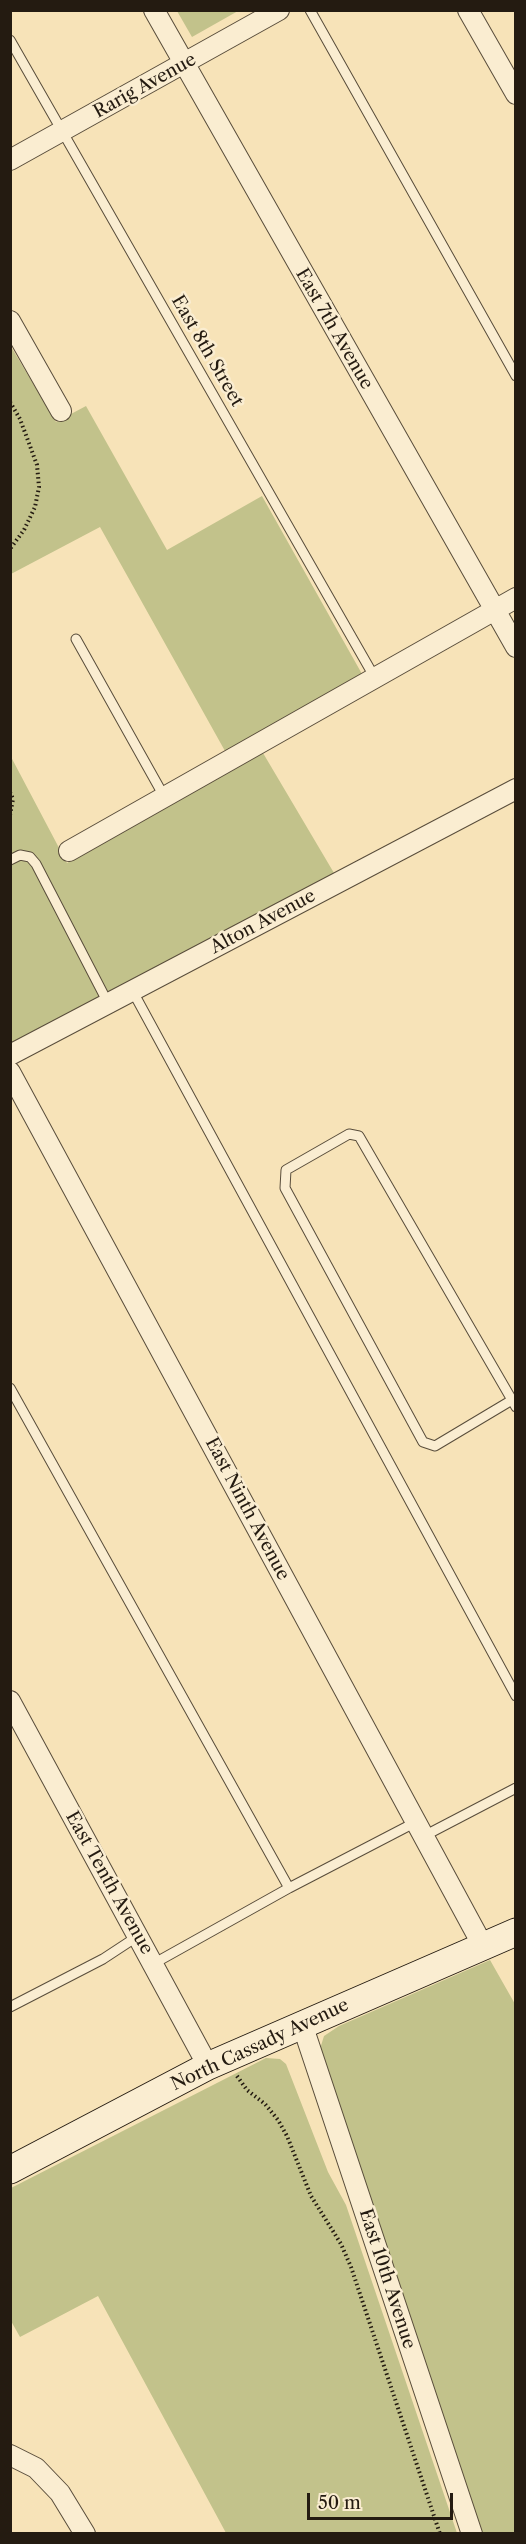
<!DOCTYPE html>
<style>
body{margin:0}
#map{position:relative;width:526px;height:2544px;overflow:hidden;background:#f7e3b8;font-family:"Libre Caslon Text",serif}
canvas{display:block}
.frame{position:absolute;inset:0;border:12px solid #241b11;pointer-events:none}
.scale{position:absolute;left:307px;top:2493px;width:146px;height:27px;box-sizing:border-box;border:3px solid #241b11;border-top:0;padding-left:8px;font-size:18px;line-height:21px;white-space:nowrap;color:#241b11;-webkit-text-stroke:4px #faedd1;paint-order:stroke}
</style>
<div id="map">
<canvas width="526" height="2544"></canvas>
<div class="frame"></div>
<div class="scale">50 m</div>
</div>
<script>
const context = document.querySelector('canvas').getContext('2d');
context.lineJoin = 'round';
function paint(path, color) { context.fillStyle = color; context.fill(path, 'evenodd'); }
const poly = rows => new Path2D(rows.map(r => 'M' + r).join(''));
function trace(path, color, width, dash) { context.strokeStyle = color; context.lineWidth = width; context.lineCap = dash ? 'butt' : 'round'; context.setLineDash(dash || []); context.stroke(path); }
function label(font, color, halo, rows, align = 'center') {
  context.font = font + ' "Libre Caslon Text",serif'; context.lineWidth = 5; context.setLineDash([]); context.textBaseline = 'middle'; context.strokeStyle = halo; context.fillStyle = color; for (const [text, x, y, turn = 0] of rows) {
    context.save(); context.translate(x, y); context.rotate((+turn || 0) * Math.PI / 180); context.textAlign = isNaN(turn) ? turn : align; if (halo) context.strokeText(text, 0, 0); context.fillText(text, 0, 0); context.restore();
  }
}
paint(poly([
 [177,11,238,11,192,37],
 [10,345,56,422,86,406,167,550,262,496,362,674,225,751,100,527,11,574],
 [263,753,334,873,11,1043,10,755,67,863],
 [490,1960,515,2004,515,2533,480,2533,319,2052,324,2036,339,2026],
 [266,2058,280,2059,286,2064,328,2172,346,2205,457,2533,226,2533,98,2296,20,2337,11,2321,11,2188]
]), '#c2c28b');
const service = poly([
 [310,10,516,376],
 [10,40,375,678],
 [76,639,165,798],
 [10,860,20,855,30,857,36,864,108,1003],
 [132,990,516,1696],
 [10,1388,289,1888],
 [512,1400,435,1446,423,1442,285,1188,286,1170,349,1134,359,1136,512,1400,516,1407],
 [424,1836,516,1788],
 [153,1964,289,1888,416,1822],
 [10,2007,103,1959,138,1936]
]);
const minor = poly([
 [154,10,516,647],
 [468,10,516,94],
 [10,160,279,10],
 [10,321,61,411],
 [69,851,516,598],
 [10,1055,516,789],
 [10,1072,483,1946],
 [10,1701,208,2066],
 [302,2024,472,2534],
 [10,2455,36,2468,60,2493,85,2534]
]);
const secondary = poly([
 [10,2170,208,2066,516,1932]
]);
trace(service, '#594d3b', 11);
trace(minor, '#594d3b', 22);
trace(secondary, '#241b11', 29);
trace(poly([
 [10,402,20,419,37,465,39,487,35,507,24,530,10,549],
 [10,792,13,799,10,815],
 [237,2076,247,2090,265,2104,278,2120,287,2136,311,2196,341,2244,351,2267,440,2534]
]), '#241b11', 4, [1.5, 3]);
trace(service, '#faedd1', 9);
trace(minor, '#faedd1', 20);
trace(secondary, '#faedd1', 27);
label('18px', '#241b11', '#faedd1', [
 ["Rarig Avenue",145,86,-29],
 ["East 7th Avenue",334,329,60],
 ["East 8th Street",207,351,60],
 ["Alton Avenue",263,922,-28],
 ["East Ninth Avenue",247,1509,62],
 ["East Tenth Avenue",109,1883,61],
 ["North Cassady Avenue",260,2045,-25],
 ["East 10th Avenue",387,2279,72]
]);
</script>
